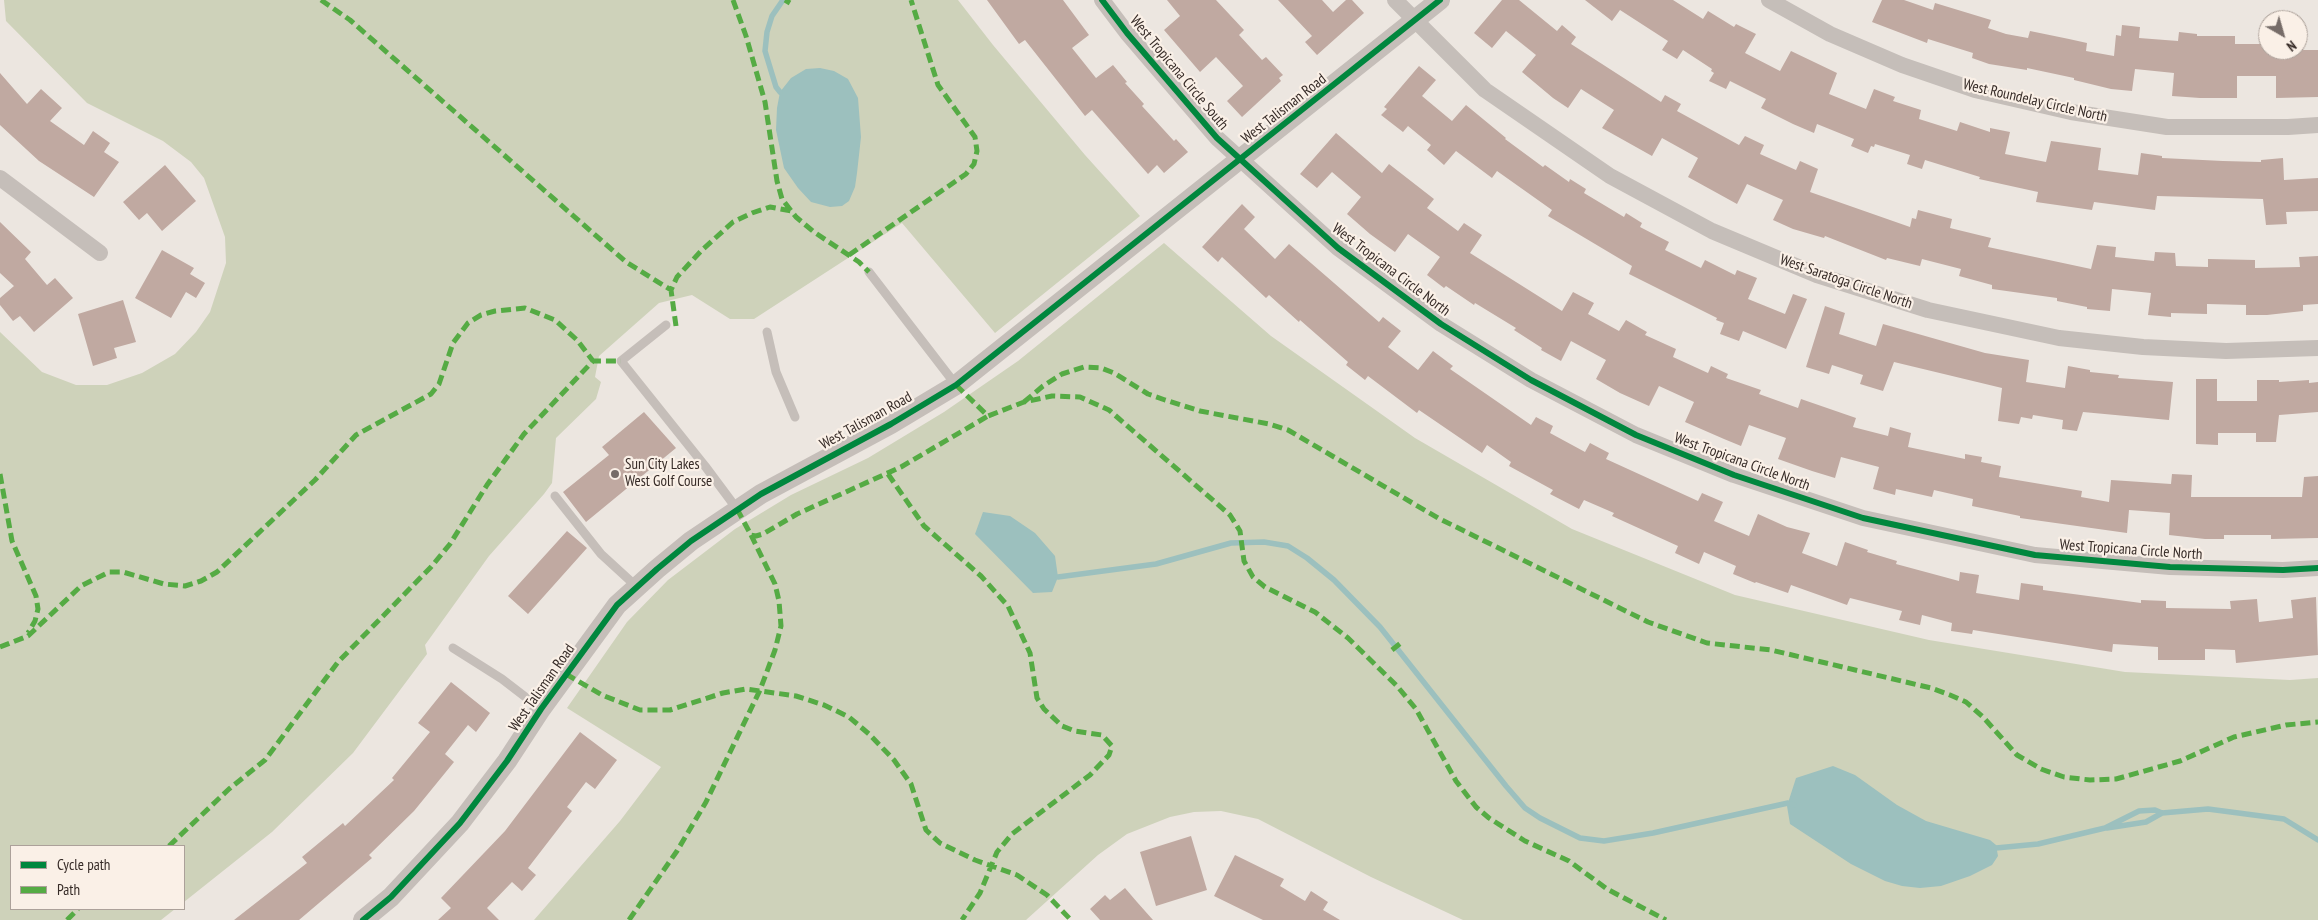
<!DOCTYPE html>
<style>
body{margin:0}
#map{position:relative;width:2318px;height:920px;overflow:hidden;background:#ece6e0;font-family:"PT Sans Narrow",sans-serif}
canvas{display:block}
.legend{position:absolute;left:10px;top:845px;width:175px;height:65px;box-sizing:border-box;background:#faf0e7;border:1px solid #aca19a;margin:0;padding:6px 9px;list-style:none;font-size:15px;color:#362b27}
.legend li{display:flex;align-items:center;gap:10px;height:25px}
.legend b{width:25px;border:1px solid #aca19a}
.north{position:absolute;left:2258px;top:10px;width:50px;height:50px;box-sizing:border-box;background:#faf0e7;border:1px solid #aca19a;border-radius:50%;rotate:142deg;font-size:14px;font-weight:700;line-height:20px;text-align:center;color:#362b27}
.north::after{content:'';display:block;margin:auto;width:18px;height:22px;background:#766c68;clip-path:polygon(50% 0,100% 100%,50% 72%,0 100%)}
</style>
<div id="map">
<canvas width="2318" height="920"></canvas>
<ul class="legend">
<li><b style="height:6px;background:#00873e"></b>Cycle path</li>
<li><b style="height:6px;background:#55ab44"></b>Path</li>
</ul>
<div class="north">N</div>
</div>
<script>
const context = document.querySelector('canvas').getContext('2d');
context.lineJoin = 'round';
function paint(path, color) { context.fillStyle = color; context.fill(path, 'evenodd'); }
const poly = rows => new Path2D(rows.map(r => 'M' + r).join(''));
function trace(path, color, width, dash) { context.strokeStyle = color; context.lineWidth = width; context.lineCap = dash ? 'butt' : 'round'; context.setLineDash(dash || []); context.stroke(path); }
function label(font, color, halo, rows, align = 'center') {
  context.font = font + ' "PT Sans Narrow",sans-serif'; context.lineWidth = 4.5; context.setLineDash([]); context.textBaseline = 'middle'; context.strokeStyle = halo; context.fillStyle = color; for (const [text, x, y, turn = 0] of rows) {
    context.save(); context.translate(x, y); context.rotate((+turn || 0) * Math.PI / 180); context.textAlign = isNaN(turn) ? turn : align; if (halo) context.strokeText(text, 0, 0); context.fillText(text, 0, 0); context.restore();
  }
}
paint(poly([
 [4,0,958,0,993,45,1085,155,1140,216,995,333,902,223,754,319,730,319,692,295,659,303,599,356,595,377,601,382,596,399,556,438,552,483,544,494,489,556,425,645,427,654,353,753,272,832,184,902,184,846,11,846,11,909,175,909,161,920,0,920,0,332,42,372,76,385,107,385,142,373,175,354,196,332,210,312,226,263,225,237,204,178,191,162,163,141,87,103,6,21],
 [1164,243,1271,336,1415,438,1572,529,1735,595,1929,640,2125,672,2290,680,2318,678,2318,920,1463,920,1371,877,1258,819,1221,811,1194,812,1170,817,1127,834,1098,855,1026,920,534,920,620,821,661,767,567,708,627,622,668,580,735,529,791,495,868,458,944,412,1018,361]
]), '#ced2ba');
paint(poly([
 [820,68,834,71,848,79,858,98,861,137,857,173,855,187,849,201,842,206,830,207,811,202,798,188,784,168,776,130,777,108,780,92,791,78,806,69],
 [983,512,1010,516,1035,533,1055,556,1058,577,1052,592,1033,593,975,534],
 [1833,766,1855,775,1897,805,1926,821,1990,840,1996,845,1998,856,1992,865,1970,876,1941,886,1920,888,1902,886,1885,881,1851,864,1790,824,1787,806,1796,778]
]), '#9cc0be');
trace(poly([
 [780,92,776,87,765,51,767,32,772,16,783,0],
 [1058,577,1156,564,1231,543,1264,542,1288,546,1307,558,1334,580,1380,627,1506,786,1525,808,1540,818,1580,838,1604,841,1653,833,1788,803,1794,805],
 [2107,828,2146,822,2162,813],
 [1989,846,1996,848,2038,844,2105,828,2139,811,2155,810,2162,813,2208,809,2284,819,2318,840]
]), '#9cc0be', 5.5);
paint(poly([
 [987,0,1063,0,1089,35,1072,48,1096,78,1113,65,1127,82,1125,83,1144,104,1142,106,1174,141,1176,139,1188,152,1164,173,1157,165,1148,174,1092,110,1085,116,1025,40,1019,44],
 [1167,0,1216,0,1244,30,1239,35,1262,60,1266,57,1283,75,1279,78,1281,81,1242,117,1227,101,1243,86,1216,57,1200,72,1164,30,1180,16],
 [1278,0,1322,0,1333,12,1346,0,1352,0,1364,13,1317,55,1305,42,1312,36],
 [1502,0,1519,0,1557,31,1562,25,1576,37,1571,44,1661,102,1665,95,1681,104,1677,111,1739,145,1745,136,1764,145,1760,154,1796,170,1800,161,1818,169,1810,192,1910,227,1912,218,1916,219,1918,210,1952,219,1950,228,1991,238,1988,247,2091,269,2097,245,2116,247,2115,257,2154,261,2155,252,2175,253,2176,266,2208,267,2208,259,2255,260,2255,268,2300,267,2299,257,2318,256,2318,304,2303,305,2303,311,2267,315,2246,315,2246,305,2207,304,2207,314,2171,313,2171,317,2148,315,2151,293,2112,289,2110,311,2087,309,2087,307,2057,301,2057,298,1992,289,1992,285,1959,276,1961,269,1922,259,1920,266,1887,258,1886,260,1825,236,1824,238,1793,229,1773,220,1783,200,1747,184,1737,204,1688,177,1698,158,1662,138,1652,156,1602,128,1614,110,1581,89,1568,108,1553,98,1522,72,1536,55,1506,31,1492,48,1474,33],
 [1585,0,1673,0,1703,19,1708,11,1734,27,1736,24,1756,34,1745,53,1780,71,1791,51,1837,73,1829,94,1866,109,1874,89,1895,97,1893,101,1921,110,1919,119,1957,131,1960,122,1990,132,1990,128,2010,132,2005,154,2046,162,2051,141,2101,148,2098,170,2138,175,2141,153,2162,156,2162,158,2223,161,2261,162,2261,160,2283,158,2284,180,2318,178,2318,211,2286,212,2287,224,2266,225,2263,199,2157,196,2155,210,2094,202,2092,210,2036,202,2038,192,1979,179,1980,177,1925,160,1922,169,1907,164,1910,155,1875,144,1874,147,1871,146,1868,153,1851,146,1854,139,1817,124,1814,133,1793,124,1761,108,1766,99,1730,81,1726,89,1709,81,1714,73,1711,71,1712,69,1683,50,1677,59,1662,50,1668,41,1620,10,1612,21],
 [1882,0,1904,0,1933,10,1935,3,1991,20,1988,28,2006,34,2028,38,2030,31,2069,39,2087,43,2086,51,2114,56,2116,35,2121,36,2122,25,2140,27,2139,38,2178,41,2179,32,2197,34,2197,36,2235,36,2235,44,2268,44,2268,50,2318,50,2318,97,2276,98,2276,76,2237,76,2237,98,2200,98,2172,96,2174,73,2135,69,2132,91,2111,89,2074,80,2074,78,2027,68,2027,70,1989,64,1972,58,1973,53,1928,39,1927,43,1872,22],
 [1419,66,1436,80,1422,96,1452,121,1466,105,1506,138,1505,139,1543,167,1545,165,1569,182,1570,179,1586,189,1584,193,1624,217,1626,213,1642,223,1640,227,1669,242,1665,250,1701,268,1705,260,1735,275,1737,270,1757,278,1748,299,1785,314,1793,294,1807,299,1786,349,1743,331,1739,341,1720,334,1724,323,1716,320,1717,318,1629,274,1632,266,1548,216,1552,210,1497,171,1492,178,1456,151,1444,165,1427,150,1431,145,1408,126,1403,132,1381,115,1387,109,1384,107],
 [0,73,27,104,41,89,62,108,50,121,84,145,93,131,110,143,104,152,119,162,94,197,39,161,0,125],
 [1336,133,1382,173,1389,164,1434,199,1427,208,1458,231,1464,223,1482,235,1470,253,1562,311,1573,292,1594,303,1588,314,1619,331,1626,320,1647,332,1645,335,1676,349,1673,357,1708,373,1711,366,1728,374,1726,378,1761,390,1759,394,1798,408,1801,399,1856,418,1853,427,1888,436,1890,427,1911,433,1908,447,1965,459,1965,454,1982,457,1981,462,2001,466,1999,477,2082,491,2081,497,2109,502,2111,480,2171,484,2172,474,2192,475,2191,497,2302,497,2304,477,2318,476,2318,538,2271,539,2271,535,2224,535,2224,539,2205,539,2169,535,2170,513,2129,510,2127,533,2020,518,2020,516,1972,506,1973,499,1934,490,1932,497,1896,489,1895,495,1873,489,1879,467,1841,457,1835,478,1812,471,1778,459,1786,438,1749,425,1741,446,1724,439,1685,422,1694,402,1659,386,1649,406,1620,393,1596,379,1606,360,1571,341,1561,361,1541,350,1542,348,1514,330,1516,328,1475,303,1474,305,1446,286,1444,288,1427,275,1440,257,1408,234,1395,252,1370,234,1347,214,1361,197,1332,172,1317,188,1300,174],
 [165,165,196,201,162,231,147,213,139,220,123,202],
 [1242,204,1255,217,1244,229,1275,259,1289,244,1379,322,1383,317,1401,331,1388,347,1418,370,1433,351,1453,366,1450,369,1531,425,1536,417,1553,426,1550,433,1585,452,1590,443,1609,453,1606,459,1698,501,1702,493,1723,502,1714,521,1749,536,1758,514,1787,527,1810,533,1802,553,1837,566,1845,542,1868,550,1867,552,1897,561,1896,564,1959,581,1960,572,1979,575,1976,593,2019,600,2021,583,2043,586,2043,590,2141,603,2141,600,2166,601,2166,608,2231,609,2230,601,2257,599,2259,622,2293,618,2291,600,2316,597,2318,655,2236,663,2235,650,2205,649,2205,660,2158,660,2158,647,2113,644,2112,652,1973,630,1972,634,1951,631,1952,623,1922,615,1920,625,1899,620,1902,611,1850,598,1847,605,1791,585,1788,593,1756,582,1755,583,1733,574,1736,566,1704,552,1699,564,1675,553,1678,546,1612,516,1614,513,1584,500,1579,509,1550,494,1553,490,1509,466,1511,462,1487,445,1482,453,1419,410,1417,413,1368,376,1365,380,1346,365,1348,362,1300,320,1299,322,1269,295,1266,298,1222,257,1218,262,1202,247],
 [0,222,31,252,25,259,47,285,55,278,73,298,34,332,20,316,13,321,0,305,0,298,14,286,0,273],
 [162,250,194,268,190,274,205,283,196,298,186,292,171,318,135,298],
 [123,300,136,342,114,348,117,358,93,366,78,314],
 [1825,306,1845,313,1839,334,1876,346,1883,324,1985,353,2029,360,2026,382,2065,388,2068,366,2090,370,2090,372,2119,375,2118,378,2173,382,2169,420,2083,412,2077,431,2062,429,2063,420,2033,415,2032,419,2021,417,2019,424,1998,421,2002,388,1894,362,1883,391,1860,384,1863,375,1832,365,1829,374,1806,367],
 [2196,379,2217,379,2217,401,2257,401,2257,380,2279,380,2279,382,2309,380,2309,383,2318,382,2318,412,2279,415,2276,442,2256,442,2256,433,2218,433,2218,445,2196,444],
 [644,412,676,448,586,522,563,492,609,455,602,447],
 [567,531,587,548,528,614,508,596],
 [451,682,490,713,476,732,468,725,445,754,454,762,414,811,369,855,372,858,299,920,234,920,307,863,302,857,343,823,345,826,394,780,392,778,430,732,418,723],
 [580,732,617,760,595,789,586,782,567,807,572,811,528,868,536,875,522,891,512,882,487,908,499,920,438,920,451,908,441,898,505,831],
 [1191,836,1207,890,1156,906,1140,852],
 [1235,855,1284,879,1280,886,1305,901,1311,891,1328,902,1323,910,1340,920,1263,920,1214,896],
 [1125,888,1137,902,1153,920,1100,920,1090,909,1105,895,1110,900]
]), '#c0a9a1');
trace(poly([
 [869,272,956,385],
 [666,325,621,361,705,466,737,509],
 [767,332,776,372,795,417],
 [555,496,601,554,637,587],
 [453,648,502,679,541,709]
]), '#c5beb9', 9);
trace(poly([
 [1102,0,1127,33,1217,138,1338,248,1441,324,1531,380,1636,435,1734,475,1863,518,2035,555,2170,567,2283,570,2318,568],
 [1395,0,1485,90,1610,176,1712,231,1817,275,1928,310,2059,338,2143,347,2226,351,2318,348],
 [1769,0,1830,34,1902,65,1975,90,2071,112,2167,127,2288,127,2318,125],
 [0,178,100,253]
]), '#c5beb9', 16);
trace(poly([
 [363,920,391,897,460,823,507,761,541,709,617,605,657,569,691,541,761,494,891,424,956,385,1440,0]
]), '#c5beb9', 20);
trace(poly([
 [321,0,350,20,626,262,671,290],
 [733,0,746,36,765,102,777,181,782,199,796,217,814,232,859,262,869,272],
 [785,0,790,3],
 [849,255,966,174,974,164,977,151,975,137,938,85,911,0],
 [676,326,671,290,677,277,702,250,733,222,752,213,770,207,791,211],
 [956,385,988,416,1024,402,1052,396,1080,397,1109,410,1230,515,1240,531,1244,561,1253,577,1265,587,1315,612,1348,638,1397,686,1416,709,1456,781,1476,807,1489,818,1525,841,1569,861,1607,889,1666,920],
 [1024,402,1043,386,1062,374,1084,367,1101,368,1114,373,1148,394,1165,400,1200,411,1269,424,1288,430,1438,518,1648,622,1707,643,1771,650,1931,688,1950,695,1966,702,1983,717,2017,755,2041,769,2064,777,2090,780,2116,779,2180,761,2234,737,2286,725,2318,722],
 [0,474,12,541,36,596,38,609,35,621,28,633],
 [888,474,924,526,981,576,1008,606,1030,653,1037,698,1044,709,1062,726,1075,731,1102,735,1112,746,1109,755,1090,775,1012,834,997,852,980,893,962,920],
 [737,509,751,535,756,536,763,534,797,514,901,467,988,416],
 [0,647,28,636,81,586,109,572,123,572,164,584,185,586,201,581,217,572,315,480,356,435,431,394,439,384,453,343,468,323,481,315,495,311,525,308,555,320,577,340,593,361],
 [1392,650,1402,642],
 [566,674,602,695,640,710,670,710,723,693,746,689,796,696,824,705,849,717,869,734,894,760,911,784,926,830,940,843,975,860,1017,875,1047,895,1071,920],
 [169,846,229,789,265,760,338,662,431,567,450,544,487,485,524,434,593,361,621,361],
 [67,920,78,909],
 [629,920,677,851,706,802,760,690,775,650,781,626,779,601,775,584,751,535]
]), '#55ab44', 5, [10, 5]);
trace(poly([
 [1102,0,1127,33,1217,138,1338,248,1441,324,1531,380,1636,435,1734,475,1863,518,2035,555,2170,567,2283,570,2318,568],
 [363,920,391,897,460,823,507,761,541,709,617,605,657,569,691,541,761,494,891,424,956,385,1440,0]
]), '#00873e', 6);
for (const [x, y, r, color] of [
 [615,474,5,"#766c68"]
]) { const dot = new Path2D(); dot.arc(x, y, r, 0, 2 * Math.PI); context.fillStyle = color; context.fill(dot); trace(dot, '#faf0e7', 2); }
label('15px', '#362b27', '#faf0e7', [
 ["West Tropicana Circle South",1179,73,50],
 ["West Roundelay Circle North",2035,101,13],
 ["West Talisman Road",1284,109,-38],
 ["West Tropicana Circle North",1391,270,37],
 ["West Saratoga Circle North",1846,282,19],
 ["West Talisman Road",866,421,-29],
 ["West Tropicana Circle North",1742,462,20],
 ["West Tropicana Circle North",2131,550,4],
 ["West Talisman Road",542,688,-55]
]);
label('15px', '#362b27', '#faf0e7', [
 ["Sun City Lakes",625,465],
 ["West Golf Course",625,482]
], 'left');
</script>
